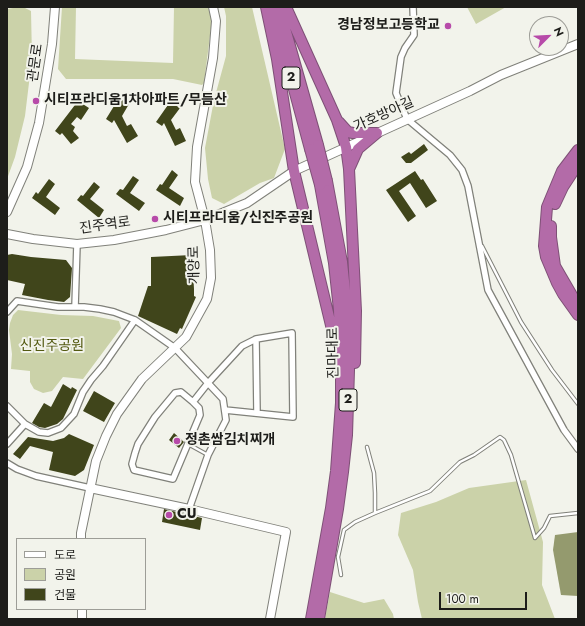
<!DOCTYPE html>
<meta charset="utf-8">
<style>
body{margin:0}
#map{position:relative;width:585px;height:626px;overflow:hidden;background:#f2f3eb;font-family:Jost,"Noto Sans KR",sans-serif}
canvas{display:block}
.frame{position:absolute;inset:0;border:8px solid #1d1d1a;pointer-events:none}
.legend{position:absolute;left:16px;top:538px;width:130px;height:72px;box-sizing:border-box;background:#f2f3eb;border:1px solid #9d9d97;margin:0;padding:5px 7px;list-style:none;font-size:12px;color:#1d1d1a}
.legend li{display:flex;align-items:center;gap:8px;height:20px}
.legend b{width:20px;border:1px solid #9d9d97}
.north{position:absolute;left:529px;top:16px;width:40px;height:40px;box-sizing:border-box;background:#f2f3eb;border:1px solid #9d9d97;border-radius:50%;rotate:66deg;font-size:11px;font-weight:700;line-height:16px;text-align:center;color:#1d1d1a}
.north::after{content:'';display:block;margin:auto;width:14px;height:18px;background:#b74aa9;clip-path:polygon(50% 0,100% 100%,50% 72%,0 100%)}
.scale{position:absolute;left:439px;top:592px;width:88px;height:18px;box-sizing:border-box;border:2px solid #1d1d1a;border-top:0;padding-left:5px;font-size:12px;line-height:14px;white-space:nowrap;color:#1d1d1a;-webkit-text-stroke:3px #f2f3eb;paint-order:stroke}
</style>
<div id="map">
<canvas width="585" height="626"></canvas>
<div class="frame"></div>
<ul class="legend">
<li><b style="height:5px;background:#fff"></b>도로</li>
<li><b style="height:11px;background:#cbd2a9"></b>공원</li>
<li><b style="height:11px;background:#40451b"></b>건물</li>
</ul>
<div class="north">N</div>
<div class="scale">100 m</div>
</div>
<script>
const context = document.querySelector('canvas').getContext('2d');
context.lineJoin = 'round';
function paint(path, color) { context.fillStyle = color; context.fill(path, 'evenodd'); }
const poly = rows => new Path2D(rows.map(r => 'M' + r).join(''));
function trace(path, color, width, dash) { context.strokeStyle = color; context.lineWidth = width; context.lineCap = dash ? 'butt' : 'round'; context.setLineDash(dash || []); context.stroke(path); }
function label(font, color, halo, rows, align = 'center') {
  context.font = font + ' Jost,"Noto Sans KR",sans-serif'; context.lineWidth = 4; context.setLineDash([]); context.textBaseline = 'middle'; context.strokeStyle = halo; context.fillStyle = color; for (const [text, x, y, turn = 0] of rows) {
    context.save(); context.translate(x, y); context.rotate((+turn || 0) * Math.PI / 180); context.textAlign = isNaN(turn) ? turn : align; if (halo) context.strokeText(text, 0, 0); context.fillText(text, 0, 0); context.restore();
  }
}
paint(poly([
 [19,7,23,7,31,11,32,58,25,116,15,157,7,179,7,9],
 [62,7,76,7,75,59,173,63,174,7,208,7,212,20,204,83,202,85,173,79,66,79,58,69],
 [224,7,252,7,285,149,274,178,260,183,224,204,212,198,208,179,205,148,214,100,226,56,226,16],
 [467,7,506,7,476,24],
 [18,310,61,315,93,316,119,321,121,328,83,379,63,377,52,391,43,393,34,389,30,382,30,371,11,369,12,354,9,330,10,323,13,315],
 [526,480,543,542,542,585,555,619,422,619,418,602,413,570,398,535,401,513,436,502,469,488],
 [330,592,364,603,384,599,393,614,394,619,325,619]
]), '#cbd2a9');
paint(poly([
 [578,532,578,596,561,595,553,550,555,535]
]), '#949a6e');
paint(poly([
 [119,98,129,104,122,116,127,126,131,124,138,136,127,143,114,120,112,123,106,119],
 [78,101,89,108,81,120,77,117,71,124,75,127,73,131,79,138,71,144,62,133,60,135,55,131],
 [170,102,180,108,171,120,176,130,180,128,186,141,175,146,164,123,162,126,156,122],
 [424,144,428,150,411,163,406,163,401,157,409,152,411,154],
 [172,170,178,175,169,188,184,198,180,206,156,190,160,184,162,185],
 [415,171,421,180,423,179,437,201,426,208,410,183,399,191,416,216,408,222,386,190],
 [133,176,139,180,130,193,145,203,139,211,116,194,120,189,123,190],
 [49,179,55,184,46,197,60,208,55,215,32,198,36,192,38,194],
 [94,182,100,187,90,199,104,210,99,218,77,200,81,195,83,196],
 [12,254,31,257,66,260,72,268,70,297,64,302,48,300,22,295,25,284,7,280,7,255],
 [192,255,194,289,194,296,196,297,182,329,180,328,177,334,138,316,148,286,151,286,151,257],
 [63,384,71,389,72,387,77,390,63,419,57,424,45,428,39,427,32,423,44,403,51,407],
 [94,391,115,403,104,422,83,411],
 [174,433,184,442,179,448,169,440],
 [69,434,94,445,84,470,75,476,49,470,53,452,30,446,20,459,13,454,28,437,53,441,64,438],
 [164,509,202,518,200,530,162,522]
]), '#40451b');
const lane = poly([
 [482,246,521,322,552,370,578,404],
 [188,444,208,455],
 [367,447,374,473,375,493,375,513],
 [341,575,338,557,344,530,355,522,375,513,430,491,460,462,474,455,500,437,504,440,511,455,535,538,544,528,550,516,578,513]
]);
const street = poly([
 [413,7,414,35,405,48,401,57,396,93,407,119,450,155,462,170,468,186,488,290,564,430,578,449],
 [75,307,77,244],
 [7,312,17,301,58,307,84,307,100,309,114,312,135,320,175,348,223,399,226,420,208,455,189,509],
 [256,339,257,413],
 [193,402,181,392,175,393,155,417,138,444,135,453,132,464,134,470,173,479,200,415,199,408,193,402,208,383,242,346,256,339,292,333,293,417,225,410],
 [7,406,25,424,39,432,48,433,61,428,74,414,83,392,91,380,103,366,135,320],
 [7,444,25,424],
 [7,463,17,469,36,476,90,488]
]);
const secondary = poly([
 [7,212,27,167,39,123,52,44,55,7],
 [7,234,33,239,77,244,114,240,166,230,205,220,247,203,294,171,470,91,501,75,578,44],
 [90,488,189,509,286,532,270,619],
 [81,539,81,533,96,461,106,436,117,414,142,379,186,337,207,299,211,278,210,250,205,220,195,182,197,147,213,58,216,21,213,7],
 [82,609,82,619]
]);
const highway = poly([
 [266,7,277,59,294,171,335,342],
 [279,7,318,145],
 [286,7,337,120,346,147,349,169,356,311,355,363],
 [273,11,310,149],
 [339,122,348,132,353,133,377,133,358,149,350,167],
 [578,150,562,171,547,207,544,246,546,257,557,283,563,294,578,315],
 [555,204,563,187,578,164],
 [551,226,551,237,555,266,577,304],
 [311,619,331,508,336,471,341,403,341,370,339,310,334,263,320,185],
 [319,619,338,509,343,472,347,435,349,370,347,310,342,262,327,181]
]);
trace(lane, '#80817a', 4.5);
trace(street, '#80817a', 8);
trace(secondary, '#80817a', 10);
trace(highway, '#7e5076', 12);
trace(lane, '#fff', 2.5);
trace(street, '#fff', 5.5);
trace(secondary, '#fff', 8);
trace(highway, '#b36ba8', 10);
const highwayBridge = poly([
 [318,145,327,181],
 [310,149,320,185]
]);
trace(highwayBridge, '#7e5076', 12, []);
trace(highwayBridge, '#b36ba8', 10);
for (const [x, y, r, color] of [
 [448,26,4,"#b74aa9"],
 [36,101,4,"#b74aa9"],
 [155,219,4,"#b74aa9"],
 [177,441,4,"#b74aa9"],
 [169,515,4,"#b74aa9"]
]) { const dot = new Path2D(); dot.arc(x, y, r, 0, 2 * Math.PI); context.fillStyle = color; context.fill(dot); trace(dot, '#f2f3eb', 1.5); }
for (const [x, y, w] of [
 [291,78,18],
 [348,400,18]
]) { const box = new Path2D(); box.roundRect(x - w / 2, y - 11, w, 22, 3); context.fillStyle = '#f2f3eb'; context.fill(box); trace(box, '#1d1d1a', 1); }
label('bold 13px', '#1d1d1a', null, [
 ["2",291,78],
 ["2",348,400]
]);
label('bold 14px', '#1d1d1a', '#f2f3eb', [
 ["경남정보고등학교",440,26,"right"],
 ["시티프라디움1차아파트/무듬산",44,101],
 ["시티프라디움/신진주공원",163,219],
 ["정촌쌈김치찌개",185,441],
 ["CU",177,515]
], 'left');
label('14px', '#1d1d1a', '#f2f3eb', [
 ["관문로",36,63,-82],
 ["가호방아길",384,115,-24],
 ["진주역로",105,226,-8],
 ["개양로",195,265,-91],
 ["진마대로",334,353,-91]
]);
label('14px', '#535a11', '#f2f3eb', [
 ["신진주공원",52,347]
]);
</script>
